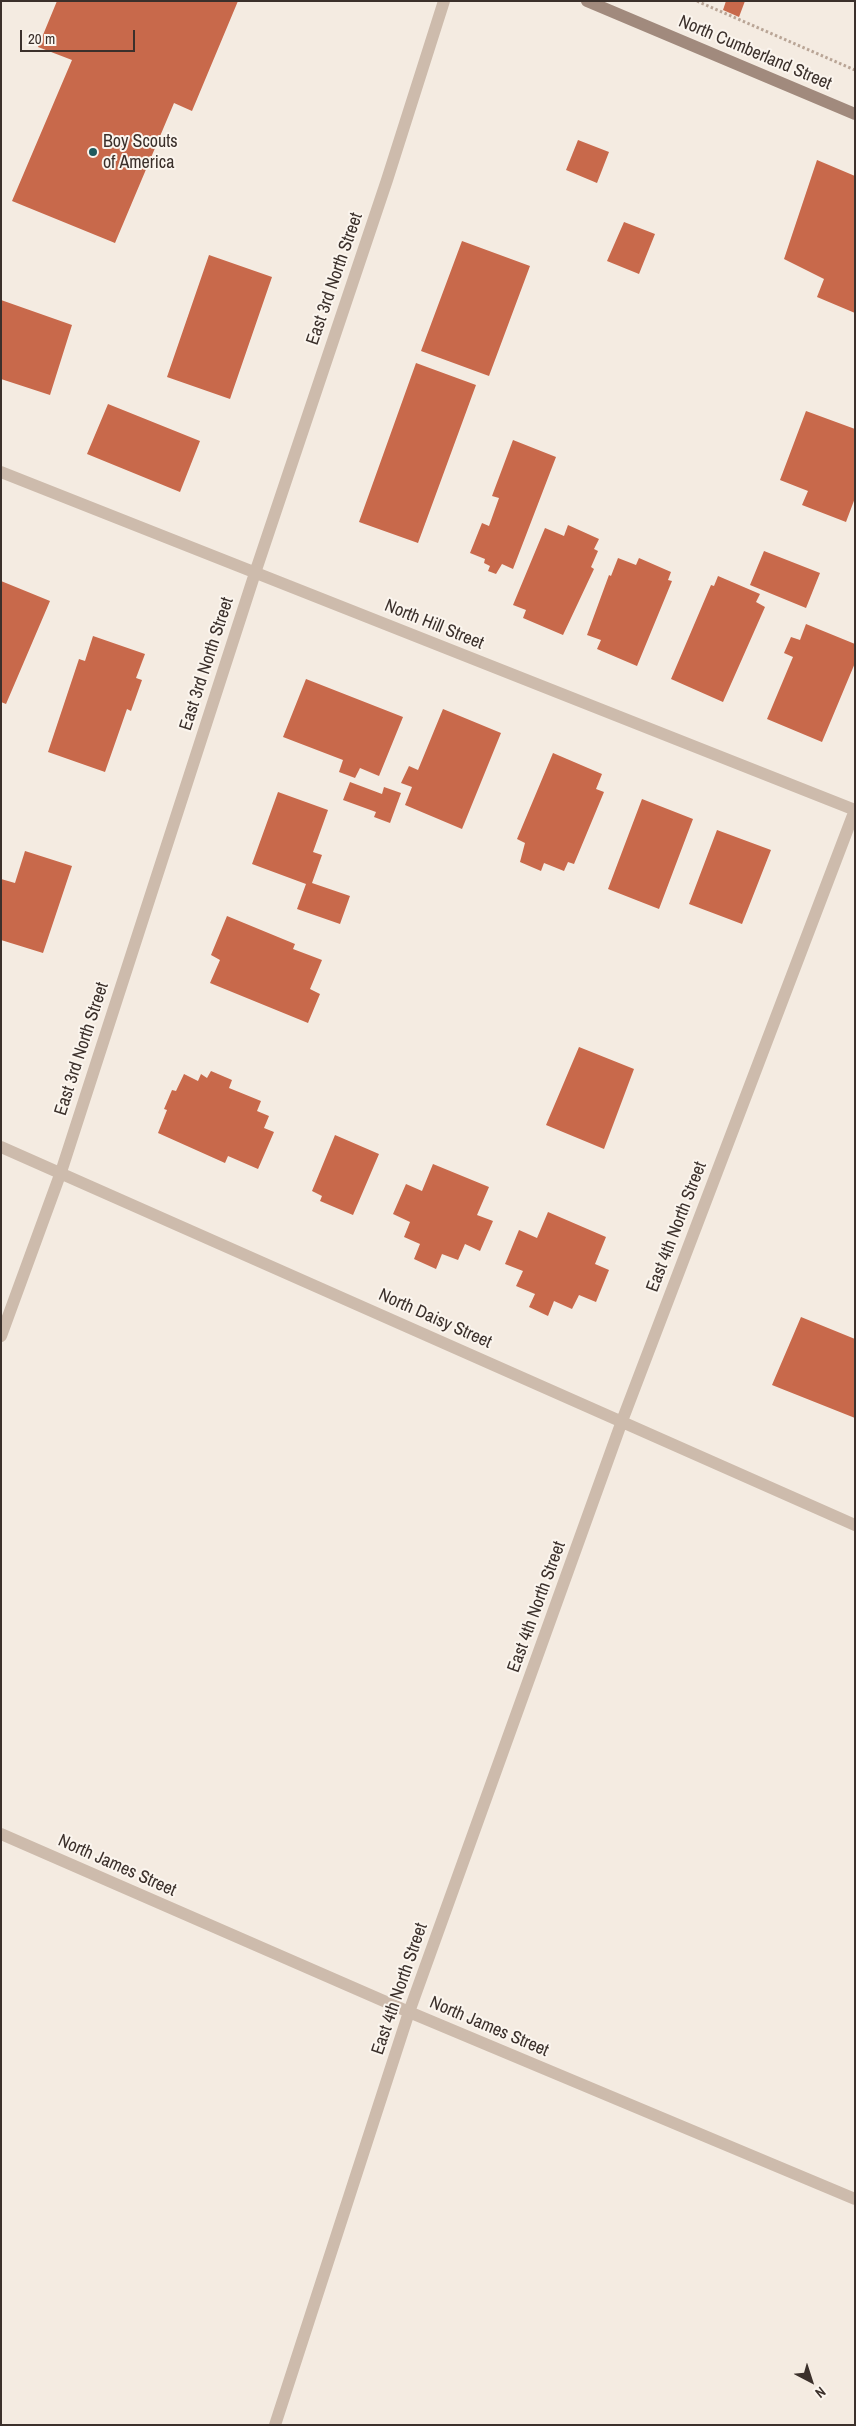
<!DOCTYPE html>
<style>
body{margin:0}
#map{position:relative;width:856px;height:2426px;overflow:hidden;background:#f4ebe1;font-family:"Archivo Narrow",sans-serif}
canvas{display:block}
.frame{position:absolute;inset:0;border:2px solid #3b302b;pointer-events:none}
.north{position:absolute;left:786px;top:2356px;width:50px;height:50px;-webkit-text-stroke:4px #fbf5ee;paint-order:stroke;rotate:140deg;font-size:14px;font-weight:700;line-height:20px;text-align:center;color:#3b302b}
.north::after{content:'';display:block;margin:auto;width:18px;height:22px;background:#3b302b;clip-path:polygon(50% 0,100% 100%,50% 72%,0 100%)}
.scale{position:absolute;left:20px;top:30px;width:115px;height:22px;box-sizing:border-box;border:2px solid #3b302b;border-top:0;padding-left:6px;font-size:15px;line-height:18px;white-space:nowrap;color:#3b302b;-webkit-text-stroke:4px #fbf5ee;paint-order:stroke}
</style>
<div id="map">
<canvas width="856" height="2426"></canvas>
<div class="frame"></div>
<div class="north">N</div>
<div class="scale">20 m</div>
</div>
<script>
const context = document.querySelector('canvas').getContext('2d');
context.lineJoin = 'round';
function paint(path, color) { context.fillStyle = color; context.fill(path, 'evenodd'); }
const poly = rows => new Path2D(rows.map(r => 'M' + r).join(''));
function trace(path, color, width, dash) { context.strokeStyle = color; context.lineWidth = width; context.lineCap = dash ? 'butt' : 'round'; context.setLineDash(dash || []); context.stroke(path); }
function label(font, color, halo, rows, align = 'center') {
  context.font = font + ' "Archivo Narrow",sans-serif'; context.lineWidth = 4; context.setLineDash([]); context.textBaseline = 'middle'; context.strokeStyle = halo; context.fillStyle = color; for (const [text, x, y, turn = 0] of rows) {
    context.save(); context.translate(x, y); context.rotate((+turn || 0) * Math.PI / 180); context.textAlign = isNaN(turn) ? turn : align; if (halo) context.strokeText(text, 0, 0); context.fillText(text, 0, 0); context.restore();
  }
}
paint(poly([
 [57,1,238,1,192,111,174,103,115,243,12,201,72,60,38,47],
 [726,1,745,1,739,17,723,10],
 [578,140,609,152,597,183,566,170],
 [817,160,855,176,855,313,817,297,824,279,784,259],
 [624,222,655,234,639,274,607,261],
 [462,241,530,266,489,376,421,351],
 [209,255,272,277,230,399,167,377],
 [1,300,72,325,50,395,1,379],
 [416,363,476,385,418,543,359,522],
 [108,404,200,441,180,492,87,454],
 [806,411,855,429,855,498,846,522,802,505,808,491,780,480],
 [513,440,556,457,513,569,502,564,496,574,488,571,490,566,484,563,485,559,470,553,482,523,489,526,499,498,492,496],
 [568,525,599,539,594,549,598,551,591,567,594,569,563,635,523,618,526,610,513,605,545,528,564,536],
 [764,551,820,573,806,608,750,585],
 [618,558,636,565,639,558,671,572,668,580,672,581,637,666,597,649,601,640,587,635,609,575,611,576],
 [718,576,760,594,756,602,765,607,723,702,671,679,711,585,714,586],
 [1,581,50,601,6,704,1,702],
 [806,624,855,644,855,663,822,742,767,719,793,657,784,653,791,637,800,640],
 [93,636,145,654,136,678,142,680,131,711,127,709,105,772,48,752,79,659,85,661],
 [306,679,403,717,379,776,360,768,355,778,339,772,343,760,283,737],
 [443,709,501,733,462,829,405,805,412,787,401,783,409,766,418,770],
 [553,753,602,774,596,789,604,792,574,864,568,862,564,871,544,863,541,871,520,862,525,843,517,839],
 [350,782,382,794,384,787,401,793,390,823,374,817,376,812,343,800],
 [278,792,328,810,313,852,322,855,312,883,350,896,340,924,297,909,306,884,252,864],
 [642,799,693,819,659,909,608,889],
 [717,830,771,850,742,924,689,904],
 [25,851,72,866,43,953,1,940,1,879,15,883],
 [227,916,295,944,293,949,322,960,310,989,320,994,308,1023,210,983,220,960,211,955],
 [579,1047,634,1069,604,1149,546,1125],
 [211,1071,232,1080,229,1088,261,1101,257,1111,269,1116,264,1128,274,1132,258,1169,228,1156,225,1163,158,1133,167,1110,164,1109,172,1090,176,1091,184,1074,198,1081,201,1074,207,1078],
 [335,1135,379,1154,353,1215,320,1201,322,1196,312,1191],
 [433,1164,489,1187,477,1215,493,1221,480,1251,465,1244,458,1260,442,1254,436,1269,414,1259,420,1244,404,1237,410,1222,393,1214,406,1184,422,1191],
 [548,1212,606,1237,595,1264,609,1270,596,1302,579,1295,572,1309,554,1301,548,1316,529,1307,535,1294,516,1286,523,1271,505,1264,519,1230,537,1238],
 [801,1317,855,1339,855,1418,772,1385]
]), '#c8694b');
trace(poly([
 [697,1,855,70]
]), '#b9a596', 3, [2.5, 2.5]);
trace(poly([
 [1,472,855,810],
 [1,1147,855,1525],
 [1,1336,61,1172,255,573,387,180,444,1],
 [1,1834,409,2012,855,2199],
 [275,2425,409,2012,622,1421,855,810]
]), '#cdbbac', 12);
trace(poly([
 [587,1,855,114]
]), '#a18a7d', 12);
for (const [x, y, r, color] of [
 [93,152,5,"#1f5a5e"]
]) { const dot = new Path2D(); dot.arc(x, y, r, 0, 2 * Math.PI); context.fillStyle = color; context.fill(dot); trace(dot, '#fbf5ee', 2); }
label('18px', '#3b302b', '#fbf5ee', [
 ["North Cumberland Street",755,53,23],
 ["East 3rd North Street",335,279,-71],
 ["North Hill Street",434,625,22],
 ["East 3rd North Street",207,664,-72],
 ["East 3rd North Street",82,1049,-72],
 ["East 4th North Street",677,1227,-69],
 ["North Daisy Street",435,1319,24],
 ["East 4th North Street",537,1607,-70],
 ["North James Street",117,1866,24],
 ["East 4th North Street",400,1989,-71],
 ["North James Street",489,2027,23]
]);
label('18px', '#3b302b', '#fbf5ee', [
 ["Boy Scouts",103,142],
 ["of America",103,163]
], 'left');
</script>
